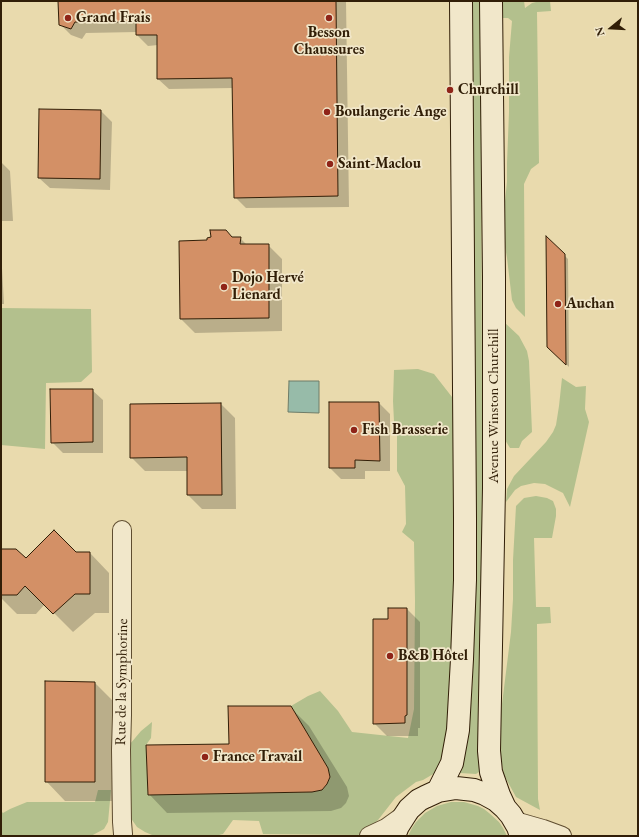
<!DOCTYPE html>
<meta charset="utf-8">
<style>
body{margin:0}
#map{position:relative;width:639px;height:837px;overflow:hidden;background:#e9daad;font-family:"EB Garamond",serif}
canvas{display:block}
.frame{position:absolute;inset:0;border:2px solid #311e07;pointer-events:none}
.north{position:absolute;left:591px;top:8px;width:40px;height:40px;-webkit-text-stroke:3px #f1e7ca;paint-order:stroke;rotate:252deg;font-size:11px;font-weight:700;line-height:16px;text-align:center;color:#311e07}
.north::after{content:'';display:block;margin:auto;width:14px;height:18px;background:#311e07;clip-path:polygon(50% 0,100% 100%,50% 72%,0 100%)}
</style>
<div id="map">
<canvas width="639" height="837"></canvas>
<div class="frame"></div>
<div class="north">N</div>
</div>
<script>
const context = document.querySelector('canvas').getContext('2d');
context.lineJoin = 'round';
function paint(path, color) { context.fillStyle = color; context.fill(path, 'evenodd'); }
const poly = rows => new Path2D(rows.map(r => 'M' + r).join(''));
function trace(path, color, width, dash) { context.strokeStyle = color; context.lineWidth = width; context.lineCap = dash ? 'butt' : 'round'; context.setLineDash(dash || []); context.stroke(path); }
function label(font, color, halo, rows, align = 'center') {
  context.font = font + ' "EB Garamond",serif'; context.lineWidth = 3.5; context.setLineDash([]); context.textBaseline = 'middle'; context.strokeStyle = halo; context.fillStyle = color; for (const [text, x, y, turn = 0] of rows) {
    context.save(); context.translate(x, y); context.rotate((+turn || 0) * Math.PI / 180); context.textAlign = isNaN(turn) ? turn : align; if (halo) context.strokeText(text, 0, 0); context.fillText(text, 0, 0); context.restore();
  }
}
paint(poly([
 [471,1,480,1,481,66,482,409,484,491,479,772,476,774,460,773,458,770,465,752,468,741,472,691,475,619,473,41],
 [501,1,524,1,525,8,532,3,540,1,550,1,551,11,537,12,539,163,531,169,524,184,525,317,516,308,512,300,507,258,502,229,507,182,507,163,509,112,509,57,512,21,508,18,501,18],
 [1,308,91,309,92,372,81,382,46,383,45,449,1,445],
 [504,322,519,336,527,351,529,361,532,432,522,441,519,448,510,448,505,440],
 [418,369,434,374,452,397,458,459,452,673,448,744,441,766,435,773,423,780,416,782,396,797,378,820,368,830,358,835,263,834,259,821,233,820,223,834,215,836,152,835,145,832,137,827,130,817,130,744,141,731,152,722,151,738,146,745,148,795,312,792,322,790,327,784,330,777,328,768,291,706,308,696,320,691,338,711,352,732,408,738,414,709,415,601,414,542,402,532,406,524,405,486,397,471,397,430,394,422,393,401,394,370],
 [562,378,576,387,586,386,585,409,589,422,570,507,563,493,545,484,534,483,521,486,515,490,506,502,507,489,514,476,546,442,553,432,556,425,559,406],
 [536,496,547,498,553,501,556,509,556,516,552,538,534,538,536,607,550,607,551,623,537,624,538,799,540,810,516,797,504,775,499,748,499,728,511,632,513,599,513,560,516,506,524,498],
 [98,790,111,790,108,822,104,829,91,836,1,836,1,811,3,813,10,809,27,802,95,802],
 [451,802,464,802,478,806,484,809,489,813,499,822,503,828,507,836,408,836,412,828,416,822,425,813,437,806]
]), '#b3c08d');
const water = poly([
 [289,381,319,381,319,413,288,412,289,381]
]);
paint(water, '#97bba9');
trace(water, '#6e7c68', 1);
paint(poly([
 [59,1,346,1,349,207,246,208,235,197,233,88,169,89,158,79,158,45,148,46,137,35,137,32,86,33,82,39,71,35,60,24],
 [101,111,112,122,110,190,50,188,39,178],
 [1,162,10,171,13,221,1,221],
 [233,238,240,238,247,245,268,245,282,259,282,331,195,333,181,319],
 [547,238,568,259,569,367,548,346],
 [1,250,4,304,1,304],
 [92,390,103,400,103,453,63,453,52,442],
 [379,403,390,414,390,471,365,471,365,479,341,479,330,468],
 [221,404,235,418,236,509,202,509,188,495,188,471,145,471,131,457,131,405],
 [1,550,26,559,75,553,90,553,109,573,109,613,95,613,73,632,45,604,36,614,17,614,1,598],
 [407,609,420,622,420,728,418,728,418,736,387,736,374,723,389,620],
 [95,683,114,702,114,801,65,801,46,781],
 [290,707,309,726,347,787,349,796,346,803,341,808,331,811,167,813,149,794]
]), '#0003');
const building = poly([
 [58,1,336,1,338,196,234,198,232,78,157,79,157,35,136,35,136,22,75,22,71,29,59,25,58,1],
 [39,109,101,110,100,179,38,178,39,109],
 [210,230,226,230,232,237,241,237,240,244,269,244,269,318,180,319,179,241,207,240,207,238,211,237,210,230],
 [546,236,565,254,566,365,547,347,546,236],
 [50,389,93,389,93,442,51,443,50,389],
 [329,402,379,402,380,461,355,460,355,468,329,468,329,402],
 [221,403,222,495,187,495,187,457,130,458,130,404,221,403],
 [54,530,76,552,90,552,90,594,75,594,53,614,25,586,17,595,1,595,1,549,16,549,26,558,54,530],
 [388,608,407,608,407,715,405,716,405,723,373,724,373,619,388,619,388,608],
 [45,681,95,682,95,782,45,782,45,681],
 [228,706,291,706,328,768,330,777,327,784,322,790,312,792,148,795,146,745,229,744,228,706]
]);
paint(building, '#d39066');
trace(building, '#311e07', 1);
const minor = poly([
 [122,530,122,715,121,750,122,822,123,834],
 [515,821,543,829,562,836],
 [369,836,386,828,404,815]
]);
const secondary = poly([
 [491,1,494,277,494,488,489,751,491,772,499,795,505,808],
 [438,791,452,763,458,730,462,659,465,580,465,518,461,1],
 [394,836,398,826,405,815,409,809,419,800,425,797,438,791,456,788,474,790,485,794,496,800,505,808,511,815,518,827,521,836]
]);
trace(minor, '#5f4d30', 20);
trace(secondary, '#311e07', 24);
trace(minor, '#f1e7ca', 18);
trace(secondary, '#f1e7ca', 22);
for (const [x, y, r, color] of [
 [68,18,4,"#8f2418"],
 [329,18,4,"#8f2418"],
 [450,90,4,"#8f2418"],
 [327,112,4,"#8f2418"],
 [330,164,4,"#8f2418"],
 [224,287,4,"#8f2418"],
 [558,304,4,"#8f2418"],
 [354,430,4,"#8f2418"],
 [390,656,4,"#8f2418"],
 [205,757,4,"#8f2418"]
]) { const dot = new Path2D(); dot.arc(x, y, r, 0, 2 * Math.PI); context.fillStyle = color; context.fill(dot); trace(dot, '#f1e7ca', 1.5); }
label('bold 15px', '#311e07', '#f1e7ca', [
 ["Grand Frais",76,18],
 ["Besson",329,33,"center"],
 ["Chaussures",329,50,"center"],
 ["Churchill",458,90],
 ["Boulangerie Ange",335,112],
 ["Saint-Maclou",338,164],
 ["Dojo Hervé",232,278],
 ["Lienard",232,295],
 ["Auchan",566,304],
 ["Fish Brasserie",362,430],
 ["B&B Hôtel",398,656],
 ["France Travail",213,757]
], 'left');
label('15px', '#311e07', '#f1e7ca', [
 ["Avenue Winston Churchill",494,406,-90],
 ["Rue de la Symphorine",122,682,-89]
]);
</script>
